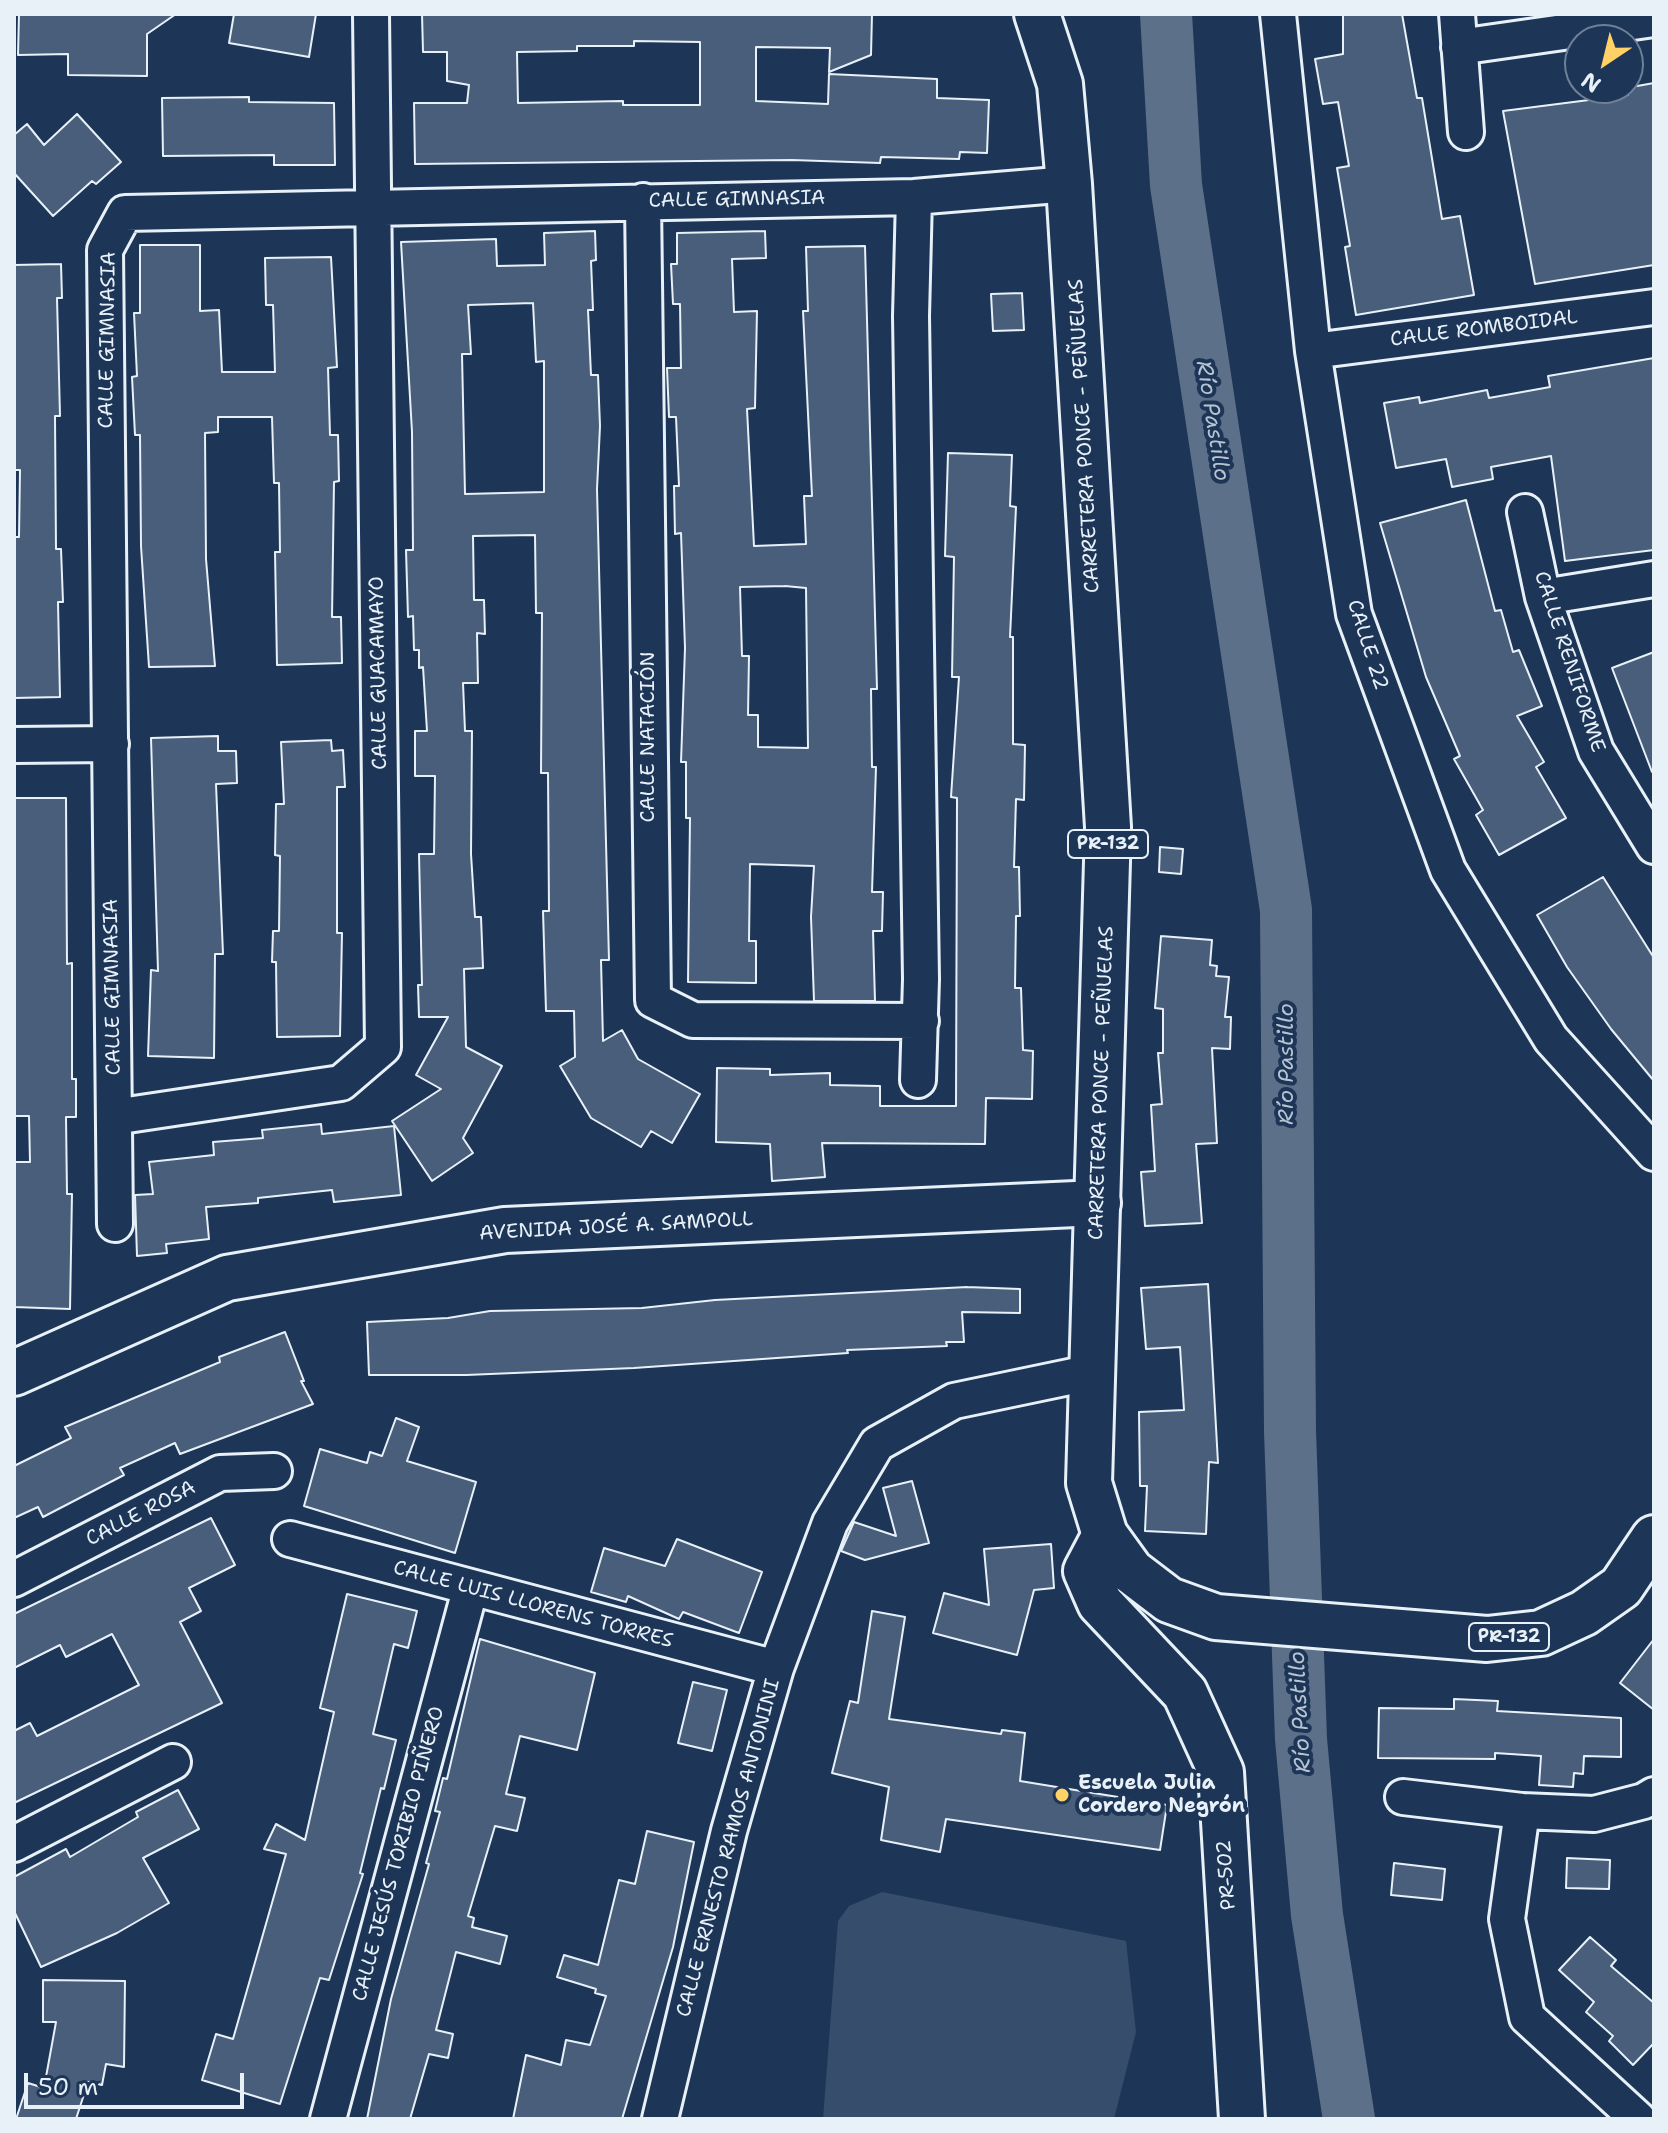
<!DOCTYPE html>
<meta charset="utf-8">
<style>
body{margin:0}
#map{position:relative;width:1668px;height:2133px;overflow:hidden;background:#1d3557;font-family:"Shantell Sans",sans-serif}
canvas{display:block}
.frame{position:absolute;inset:0;border:16px solid #e8f1f8;pointer-events:none}
.north{position:absolute;left:1564px;top:24px;width:80px;height:80px;box-sizing:border-box;background:#1d3557;border:2px solid #6e8097;border-radius:50%;rotate:215deg;font-size:22px;font-weight:700;line-height:32px;text-align:center;color:#e8f1f8}
.north::after{content:'';display:block;margin:auto;width:28px;height:36px;background:#ffd166;clip-path:polygon(50% 0,100% 100%,50% 72%,0 100%)}
.scale{position:absolute;left:24px;top:2073px;width:220px;height:36px;box-sizing:border-box;border:4px solid #e8f1f8;border-top:0;padding-left:10px;font-size:24px;line-height:28px;white-space:nowrap;color:#e8f1f8;-webkit-text-stroke:6px #1d3557;paint-order:stroke}
</style>
<div id="map">
<canvas width="1668" height="2133"></canvas>
<div class="frame"></div>
<div class="north">N</div>
<div class="scale">50 m</div>
</div>
<script>
const context = document.querySelector('canvas').getContext('2d');
context.lineJoin = 'round';
function paint(path, color) { context.fillStyle = color; context.fill(path, 'evenodd'); }
const poly = rows => new Path2D(rows.map(r => 'M' + r).join(''));
function trace(path, color, width, dash) { context.strokeStyle = color; context.lineWidth = width; context.lineCap = dash ? 'butt' : 'round'; context.setLineDash(dash || []); context.stroke(path); }
function label(font, color, halo, rows, align = 'center') {
  context.font = font + ' "Shantell Sans",sans-serif'; context.lineWidth = 8; context.setLineDash([]); context.textBaseline = 'middle'; context.strokeStyle = halo; context.fillStyle = color; for (const [text, x, y, turn = 0] of rows) {
    context.save(); context.translate(x, y); context.rotate((+turn || 0) * Math.PI / 180); context.textAlign = isNaN(turn) ? turn : align; if (halo) context.strokeText(text, 0, 0); context.fillText(text, 0, 0); context.restore();
  }
}
paint(poly([
 [882,1892,1126,1941,1136,2032,1114,2119,823,2119,838,1921,849,1906]
]), '#374d6c');
trace(poly([
 [1166,14,1176,185,1286,910,1290,1431,1301,1739,1317,1915,1349,2119]
]), '#5d7089', 52);
const building = poly([
 [19,14,176,14,147,34,147,76,68,75,68,54,18,55,19,14],
 [234,14,316,14,309,57,229,43,234,14],
 [422,14,872,14,871,55,829,72,830,48,756,47,756,101,828,104,829,74,937,79,937,98,989,100,987,153,960,152,959,159,881,157,880,163,792,160,415,164,414,103,467,103,469,85,447,81,447,52,423,52,422,14],
 [634,41,700,42,700,105,623,105,623,101,518,103,517,52,577,51,577,46,634,46,634,41],
 [1343,14,1402,14,1417,98,1422,98,1442,219,1460,216,1474,295,1356,315,1345,247,1350,246,1337,168,1349,166,1338,102,1323,104,1315,59,1343,54,1343,14],
 [1654,83,1654,265,1535,284,1503,111,1628,95,1626,88,1654,83],
 [249,97,249,102,334,103,335,165,274,165,274,155,163,156,162,98,249,97],
 [77,114,121,162,96,184,92,181,53,216,14,173,14,135,27,124,44,145,77,114],
 [595,231,596,260,591,261,593,310,588,310,591,375,598,375,600,426,597,489,609,960,601,960,603,1041,622,1030,638,1059,700,1094,672,1143,651,1131,641,1147,591,1118,560,1066,575,1057,574,1011,546,1011,543,911,549,911,548,773,541,773,542,613,536,613,535,535,473,536,474,600,484,600,485,634,477,633,478,683,463,683,465,731,472,731,471,854,475,917,481,917,483,968,464,969,466,1047,502,1066,463,1138,473,1153,432,1181,392,1121,441,1089,416,1075,448,1017,419,1017,418,985,422,985,419,854,434,854,435,776,415,776,415,731,427,731,423,667,419,668,419,650,414,650,413,616,408,617,406,550,413,550,412,432,401,242,496,239,497,266,545,265,544,233,595,231],
 [533,303,536,362,544,361,544,492,465,494,462,354,471,354,468,305,533,303],
 [765,231,766,258,732,259,734,312,757,311,755,408,747,409,754,546,806,544,804,496,812,496,803,311,808,311,806,247,865,246,877,689,871,689,872,767,876,767,872,892,883,892,882,931,873,931,875,1001,814,1001,811,917,814,866,750,864,749,941,756,941,756,983,688,982,690,818,686,818,686,762,681,762,685,648,681,533,675,534,674,486,679,486,676,417,669,417,667,368,681,368,680,304,673,304,671,264,677,264,677,233,765,231],
 [785,586,806,588,808,748,758,747,758,715,748,715,749,656,742,656,740,587,785,586],
 [140,245,200,245,200,311,219,310,222,372,275,372,273,305,266,305,265,258,331,257,337,367,328,368,330,435,338,435,339,481,334,482,332,617,341,617,342,663,277,665,275,552,280,552,279,483,274,483,272,417,218,417,218,432,205,433,206,559,215,666,149,667,141,546,140,435,135,435,132,377,137,376,134,313,140,313,140,245],
 [61,264,62,298,57,298,60,416,55,416,56,549,61,549,63,602,58,602,60,697,14,698,14,537,19,537,20,470,14,470,14,265,61,264],
 [1022,293,1024,330,993,331,991,294,1022,293],
 [1654,358,1654,550,1565,561,1551,456,1491,467,1493,479,1452,487,1446,459,1396,468,1384,403,1419,397,1420,403,1487,390,1489,398,1550,387,1548,376,1654,358],
 [948,453,1012,455,1010,506,1016,507,1010,637,1013,637,1013,744,1025,745,1024,800,1016,799,1014,867,1019,867,1020,916,1016,916,1015,988,1021,988,1023,1050,1033,1051,1032,1099,986,1098,985,1144,822,1143,825,1177,772,1181,770,1144,716,1142,717,1068,770,1069,770,1075,830,1073,830,1085,880,1086,880,1106,956,1106,957,798,951,797,959,677,952,677,954,557,945,556,948,453],
 [1466,500,1495,611,1501,610,1513,652,1519,650,1542,706,1517,716,1544,762,1536,767,1566,818,1499,855,1476,815,1483,810,1454,759,1460,756,1426,677,1380,523,1466,500],
 [1654,652,1654,772,1652,772,1612,668,1654,652],
 [218,736,218,751,236,751,237,783,216,784,223,954,215,954,214,1058,148,1056,151,970,158,971,151,738,218,736],
 [331,740,332,751,343,750,345,787,337,787,337,933,342,933,340,1036,277,1037,276,962,272,962,273,931,279,931,280,856,275,855,276,804,284,804,281,742,331,740],
 [14,798,66,798,67,964,72,963,72,1079,76,1079,76,1117,66,1117,67,1194,72,1194,70,1309,14,1307,14,1162,30,1162,29,1116,14,1116,14,798],
 [1160,847,1183,849,1181,874,1159,872,1160,847],
 [1603,877,1654,958,1654,1081,1611,1029,1567,967,1537,915,1603,877],
 [1161,936,1212,940,1210,965,1217,966,1216,976,1229,977,1225,1017,1231,1017,1230,1049,1212,1048,1217,1143,1196,1144,1202,1223,1145,1226,1141,1172,1155,1171,1151,1105,1162,1104,1158,1053,1163,1053,1163,1009,1155,1008,1161,936],
 [321,1124,322,1134,394,1126,401,1195,334,1202,332,1190,258,1198,258,1203,206,1207,209,1239,166,1244,167,1253,137,1256,135,1195,153,1194,149,1162,214,1155,213,1142,263,1138,262,1130,321,1124],
 [1208,1284,1218,1463,1209,1462,1206,1534,1145,1531,1147,1486,1140,1486,1139,1412,1184,1410,1180,1347,1146,1349,1141,1288,1208,1284],
 [967,1287,1020,1289,1020,1313,962,1312,964,1342,946,1342,947,1346,847,1350,848,1353,634,1368,466,1375,369,1375,367,1322,448,1318,490,1311,642,1308,715,1300,967,1287],
 [285,1332,304,1381,301,1381,313,1404,180,1454,175,1443,120,1468,124,1475,43,1517,38,1507,14,1518,14,1466,71,1438,65,1427,220,1362,219,1357,285,1332],
 [396,1418,419,1427,407,1461,476,1482,455,1553,304,1506,320,1449,367,1463,370,1452,382,1456,396,1418],
 [912,1481,929,1543,865,1560,841,1551,854,1522,896,1536,883,1488,912,1481],
 [211,1518,235,1565,189,1588,201,1611,180,1622,222,1703,14,1803,14,1731,30,1723,37,1736,139,1685,112,1634,66,1657,60,1645,14,1668,14,1614,211,1518],
 [677,1539,762,1572,739,1633,683,1612,679,1619,628,1596,626,1602,591,1592,604,1548,665,1566,677,1539],
 [1051,1544,1054,1588,1034,1590,1017,1655,933,1633,944,1593,989,1605,984,1549,1051,1544],
 [347,1594,417,1611,408,1648,394,1644,373,1734,396,1740,384,1789,381,1788,360,1873,363,1874,329,1980,320,1978,280,2104,202,2080,216,2034,233,2039,286,1854,264,1849,276,1824,305,1840,334,1712,320,1708,347,1594],
 [872,1611,905,1617,889,1719,1001,1734,1002,1730,1025,1733,1020,1781,1167,1805,1160,1850,946,1819,940,1852,881,1840,889,1787,832,1773,850,1701,858,1703,872,1611],
 [480,1639,595,1673,577,1750,520,1736,506,1794,525,1798,517,1831,495,1826,468,1916,474,1918,472,1927,507,1936,500,1964,456,1952,436,2030,453,2034,448,2058,429,2054,410,2119,367,2119,391,1999,429,1864,426,1863,440,1812,435,1811,443,1778,447,1779,480,1639],
 [1654,1639,1654,1710,1620,1683,1654,1639],
 [693,1682,727,1690,712,1751,678,1743,693,1682],
 [1454,1699,1498,1701,1497,1711,1621,1718,1621,1757,1584,1756,1583,1774,1574,1773,1573,1787,1539,1785,1541,1756,1495,1753,1495,1759,1378,1758,1379,1708,1454,1709,1454,1699],
 [178,1790,199,1829,143,1858,169,1903,117,1933,41,1967,14,1911,14,1877,66,1849,70,1857,138,1817,136,1812,178,1790],
 [647,1831,694,1842,673,1947,622,2119,513,2119,526,2055,561,2065,566,2040,590,2045,606,1996,595,1993,596,1989,557,1977,564,1955,598,1965,619,1880,635,1884,647,1831],
 [1567,1858,1610,1860,1609,1889,1566,1888,1567,1858],
 [1394,1863,1445,1869,1442,1900,1391,1895,1394,1863],
 [1590,1937,1616,1960,1611,1966,1654,2003,1654,2043,1633,2065,1609,2041,1613,2036,1586,2012,1594,2002,1559,1970,1590,1937],
 [43,1980,125,1981,124,2067,106,2064,102,2085,88,2082,76,2119,16,2119,28,2083,44,2088,56,2022,43,2022,43,1980]
]);
paint(building, '#495e7a');
trace(building, '#e8f1f8', 2);
const street = poly([
 [1278,14,1313,351,1354,614,1448,870,1551,1039,1654,1153],
 [1457,14,1466,132],
 [1459,47,1654,19],
 [914,197,911,316,921,979,918,1080],
 [643,201,653,1000,693,1020,921,1021],
 [1313,351,1654,307],
 [1525,512,1543,597,1596,751,1654,846],
 [1543,597,1654,579],
 [14,745,111,744],
 [114,1117,341,1083,383,1047,371,14],
 [115,1224,105,250,125,213,914,197,1069,184],
 [290,1539,776,1668],
 [14,1579,220,1473,274,1471],
 [1403,1797,1522,1811,1594,1814,1644,1801,1654,1795],
 [1522,1811,1507,1919,1527,2017,1638,2119],
 [14,1844,173,1762],
 [328,2119,470,1590],
 [660,2119,729,1831,776,1668,830,1523,877,1444,954,1401,1093,1372]
]);
const secondary = poly([
 [14,1373,227,1278,505,1230,1098,1203],
 [1105,1535,1086,1571,1100,1603,1185,1693,1221,1772,1242,2119]
]);
const primary = poly([
 [1037,14,1060,84,1069,184,1108,827,1089,1483,1105,1535,1131,1571,1169,1600,1216,1617,1487,1639,1541,1633,1584,1613,1621,1587,1654,1538]
]);
trace(street, '#e8f1f8', 40);
trace(secondary, '#e8f1f8', 50);
trace(primary, '#e8f1f8', 50);
trace(street, '#1d3557', 34);
trace(secondary, '#1d3557', 44);
trace(primary, '#1d3557', 44);
for (const [x, y, r, color] of [
 [1062,1795,8,"#ffd166"]
]) { const dot = new Path2D(); dot.arc(x, y, r, 0, 2 * Math.PI); context.fillStyle = color; context.fill(dot); trace(dot, '#1d3557', 3); }
for (const [x, y, w] of [
 [1108,844,80],
 [1509,1637,80]
]) { const box = new Path2D(); box.roundRect(x - w / 2, y - 14, w, 28, 6); context.fillStyle = '#1d3557'; context.fill(box); trace(box, '#e8f1f8', 2); }
label('bold 18px', '#e8f1f8', null, [
 ["PR-132",1108,844],
 ["PR-132",1509,1637]
]);
label('20px', '#e8f1f8', '#1d3557', [
 ["CALLE GIMNASIA",737,200,-1],
 ["CALLE ROMBOIDAL",1484,329,-7],
 ["CALLE GIMNASIA",108,340,-89],
 ["CARRETERA PONCE - PEÑUELAS",1085,436,-93],
 ["CALLE 22",1367,645,72],
 ["CALLE RENIFORME",1569,662,72],
 ["CALLE GUACAMAYO",379,673,-91],
 ["CALLE NATACIÓN",649,737,-90],
 ["CALLE GIMNASIA",113,987,-91],
 ["CARRETERA PONCE - PEÑUELAS",1102,1083,-88],
 ["AVENIDA JOSÉ A. SAMPOLL",616,1227,-3],
 ["CALLE ROSA",141,1514,-27],
 ["CALLE LUIS LLORENS TORRES",533,1605,15],
 ["CALLE ERNESTO RAMOS ANTONINI",729,1848,-75],
 ["CALLE JESÚS TORIBIO PIÑERO",399,1854,-75],
 ["PR-502",1227,1875,-94]
]);
label('bold 20px', '#e8f1f8', '#1d3557', [
 ["Escuela Julia",1078,1784],
 ["Cordero Negrón",1078,1807]
], 'left');
label('italic 22px', '#b7c4d1', '#1d3557', [
 ["Río Pastillo",1212,421,81],
 ["Río Pastillo",1287,1064,-90],
 ["Río Pastillo",1301,1712,-93]
]);
</script>
